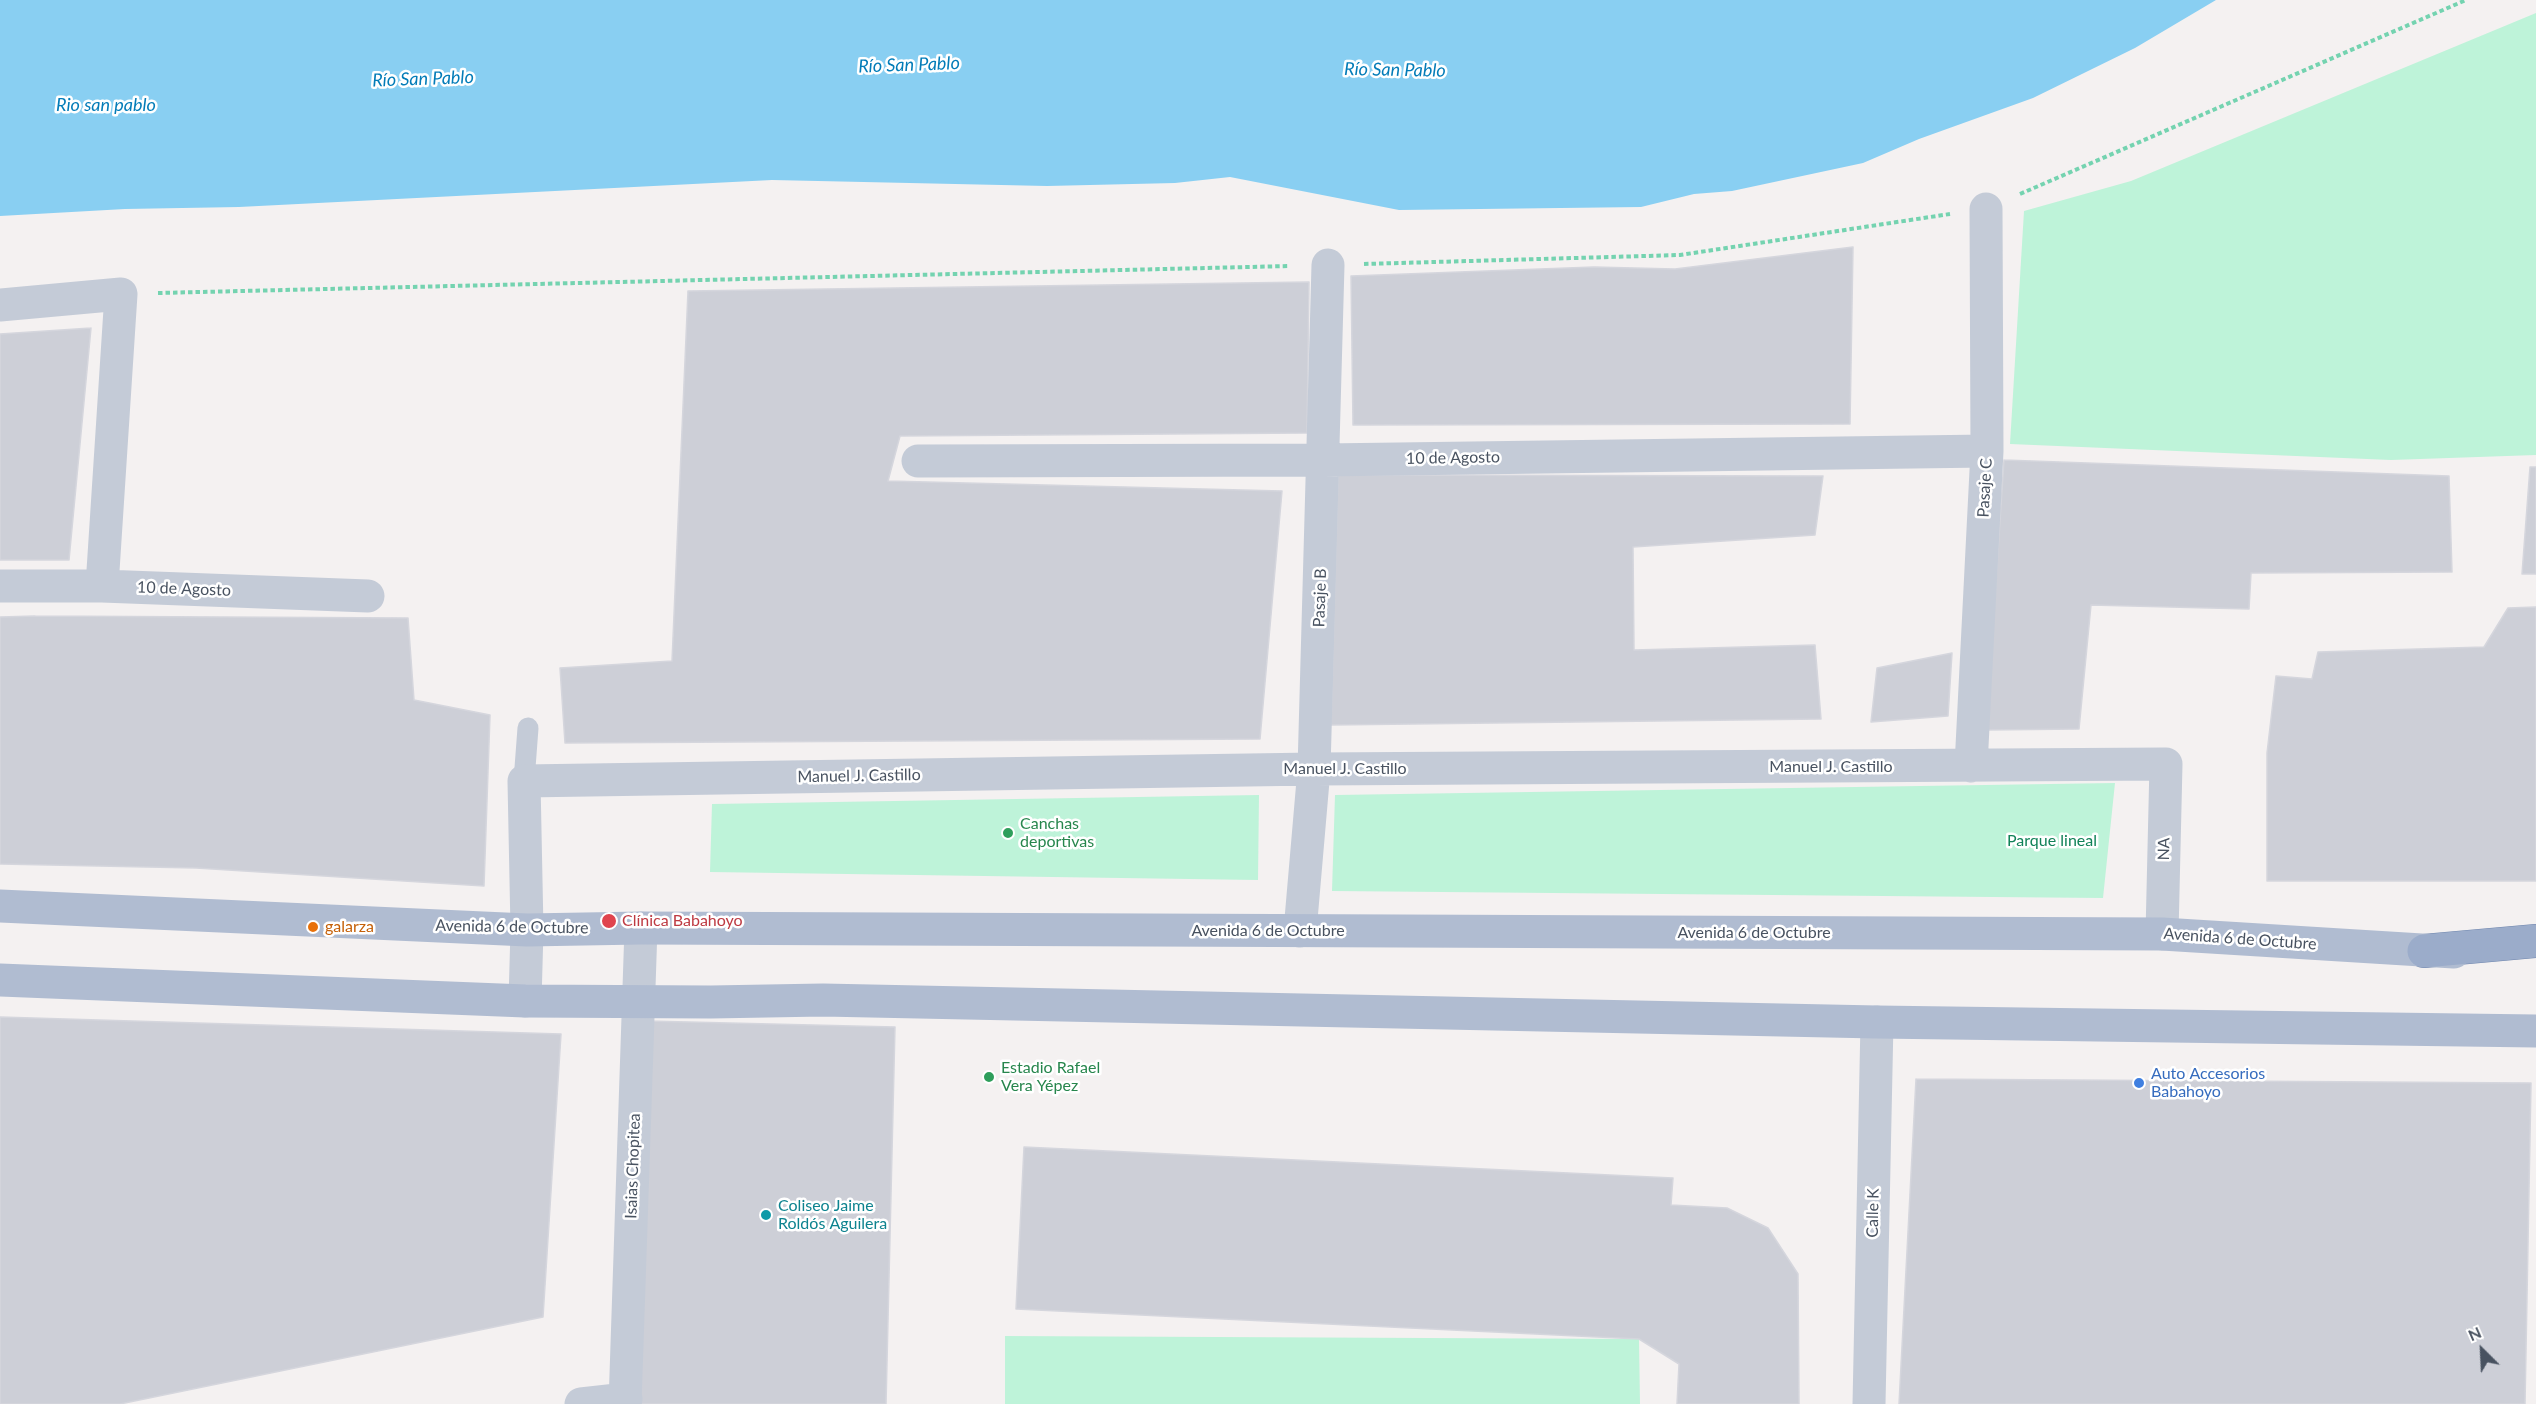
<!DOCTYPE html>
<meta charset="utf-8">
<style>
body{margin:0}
#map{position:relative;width:2536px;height:1404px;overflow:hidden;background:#f4f1f1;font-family:Lato,sans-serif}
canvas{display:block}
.north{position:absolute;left:2452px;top:1320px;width:60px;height:60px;-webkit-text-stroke:4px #fff;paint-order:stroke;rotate:336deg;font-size:16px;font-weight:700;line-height:24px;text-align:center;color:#485260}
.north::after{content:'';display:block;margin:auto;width:21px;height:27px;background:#485260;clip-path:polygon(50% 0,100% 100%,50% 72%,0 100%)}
</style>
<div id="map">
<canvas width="2536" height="1404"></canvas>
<div class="north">N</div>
</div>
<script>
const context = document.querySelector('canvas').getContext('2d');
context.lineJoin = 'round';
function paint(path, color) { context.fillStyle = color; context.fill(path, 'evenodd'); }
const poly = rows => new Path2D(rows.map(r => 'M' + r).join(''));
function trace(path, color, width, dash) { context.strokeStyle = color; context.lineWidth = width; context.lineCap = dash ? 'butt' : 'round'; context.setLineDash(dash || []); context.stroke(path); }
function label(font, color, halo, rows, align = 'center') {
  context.font = font + ' Lato,sans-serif'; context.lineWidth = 5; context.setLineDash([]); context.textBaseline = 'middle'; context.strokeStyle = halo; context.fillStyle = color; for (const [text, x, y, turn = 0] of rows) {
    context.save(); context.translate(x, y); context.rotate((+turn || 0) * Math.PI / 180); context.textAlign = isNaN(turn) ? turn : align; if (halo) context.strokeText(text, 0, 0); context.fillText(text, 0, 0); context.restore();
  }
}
paint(poly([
 [2536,13,2536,455,2391,460,2010,444,2024,211,2131,181],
 [2115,783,2103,898,1332,891,1335,795],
 [1259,795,1258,880,710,872,712,804],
 [1005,1336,1639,1339,1640,1404,1005,1404]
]), '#bef3d9');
paint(poly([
 [0,0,2216,0,2135,48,2033,98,1919,139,1863,163,1732,191,1694,194,1641,207,1399,210,1230,177,1175,183,1047,186,772,180,239,207,125,209,0,216]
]), '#89cff2');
const building = poly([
 [1853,247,1850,424,1353,425,1351,276,1594,267,1675,269,1853,247],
 [1309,282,1307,433,900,436,888,481,1282,491,1260,739,565,743,560,668,672,661,688,291,1309,282],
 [91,328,69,560,0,560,0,334,91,328],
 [2004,460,2449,476,2452,572,2251,573,2249,609,2091,605,2079,729,1986,730,2004,460],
 [2530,467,2536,467,2536,574,2522,574,2530,467],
 [1338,475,1823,476,1815,535,1633,547,1634,650,1815,645,1821,719,1331,725,1338,475],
 [2536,607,2536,881,2267,881,2267,753,2276,676,2312,679,2318,652,2484,647,2508,608,2536,607],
 [35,616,408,618,414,700,490,715,484,886,196,868,0,864,0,617,35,616],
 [1952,653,1948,716,1871,722,1877,668,1952,653],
 [0,1017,561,1034,543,1317,120,1404,0,1404,0,1017],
 [647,1021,895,1027,886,1404,637,1404,647,1021],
 [1916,1079,2531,1083,2525,1404,1899,1404,1916,1079],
 [1024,1147,1673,1178,1671,1205,1727,1208,1768,1228,1798,1274,1799,1404,1677,1404,1679,1364,1639,1339,1016,1309,1024,1147]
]);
paint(building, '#cdcfd7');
trace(building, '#d5d6dd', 1.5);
const trunk = poly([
 [2424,951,2536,941]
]);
trace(trunk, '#7187ae', 34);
trace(poly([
 [2020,194,2466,0],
 [1364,264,1680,255,1950,214],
 [158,293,1290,266]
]), '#74d3b0', 4, [4.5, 3]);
trace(poly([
 [524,781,528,728]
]), '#c4cbd7', 21);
trace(poly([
 [0,305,121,294,102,586],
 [918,461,1324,460,1987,451],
 [0,586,102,586,368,596],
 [1971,766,1987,451,1986,209],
 [1300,931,1314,769,1328,265],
 [525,1001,527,930,524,781,1314,769,2166,764,2162,934],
 [581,1404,626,1399],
 [625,1404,641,928],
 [1869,1404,1877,1022]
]), '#c4cbd7', 33);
trace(poly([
 [0,906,527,930,641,928,2162,934,2454,952],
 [0,980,525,1001,711,1002,823,1000,1877,1022,2536,1031]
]), '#b0bcd1', 33);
trace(trunk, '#9bacca', 33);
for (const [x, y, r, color] of [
 [1008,833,6,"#2e9e5b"],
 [609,921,8,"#e0444e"],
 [313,927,6,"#e8710a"],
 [989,1077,6,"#2e9e5b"],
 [2139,1083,6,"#3f7fe0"],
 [766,1215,6,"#0f9aa8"]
]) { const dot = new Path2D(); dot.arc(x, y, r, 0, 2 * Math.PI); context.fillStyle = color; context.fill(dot); trace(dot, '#fff', 2); }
label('16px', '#485260', '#fff', [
 ["10 de Agosto",1453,458,-1],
 ["Pasaje C",1985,488,-87],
 ["10 de Agosto",184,589,2],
 ["Pasaje B",1320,598,-88],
 ["Manuel J. Castillo",1831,767],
 ["Manuel J. Castillo",1345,769],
 ["Manuel J. Castillo",859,776,-1],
 ["NA",2164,849,-89],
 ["Avenida 6 de Octubre",512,927,1],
 ["Avenida 6 de Octubre",1268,931],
 ["Avenida 6 de Octubre",1754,933],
 ["Avenida 6 de Octubre",2240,939,4],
 ["Isaias Chopitea",633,1166,-88],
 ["Calle K",1873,1213,-89]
]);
label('16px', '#27864d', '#fff', [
 ["Canchas",1020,824],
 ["deportivas",1020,842],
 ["Estadio Rafael",1001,1068],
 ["Vera Yépez",1001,1086]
], 'left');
label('16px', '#118258', '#fff', [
 ["Parque lineal",2052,841]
]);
label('16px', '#be3a42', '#fff', [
 ["Clínica Babahoyo",622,921]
], 'left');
label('16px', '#c56008', '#fff', [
 ["galarza",325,927]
], 'left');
label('16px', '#366cbe', '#fff', [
 ["Auto Accesorios",2151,1074],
 ["Babahoyo",2151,1092]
], 'left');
label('16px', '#0d838f', '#fff', [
 ["Coliseo Jaime",778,1206],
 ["Roldós Aguilera",778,1224]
], 'left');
label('italic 18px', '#037cb8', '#fff', [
 ["Río San Pablo",909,65,-2],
 ["Río San Pablo",1395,70,1],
 ["Río San Pablo",423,79,-2],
 ["Rio san pablo",106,105]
]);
</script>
